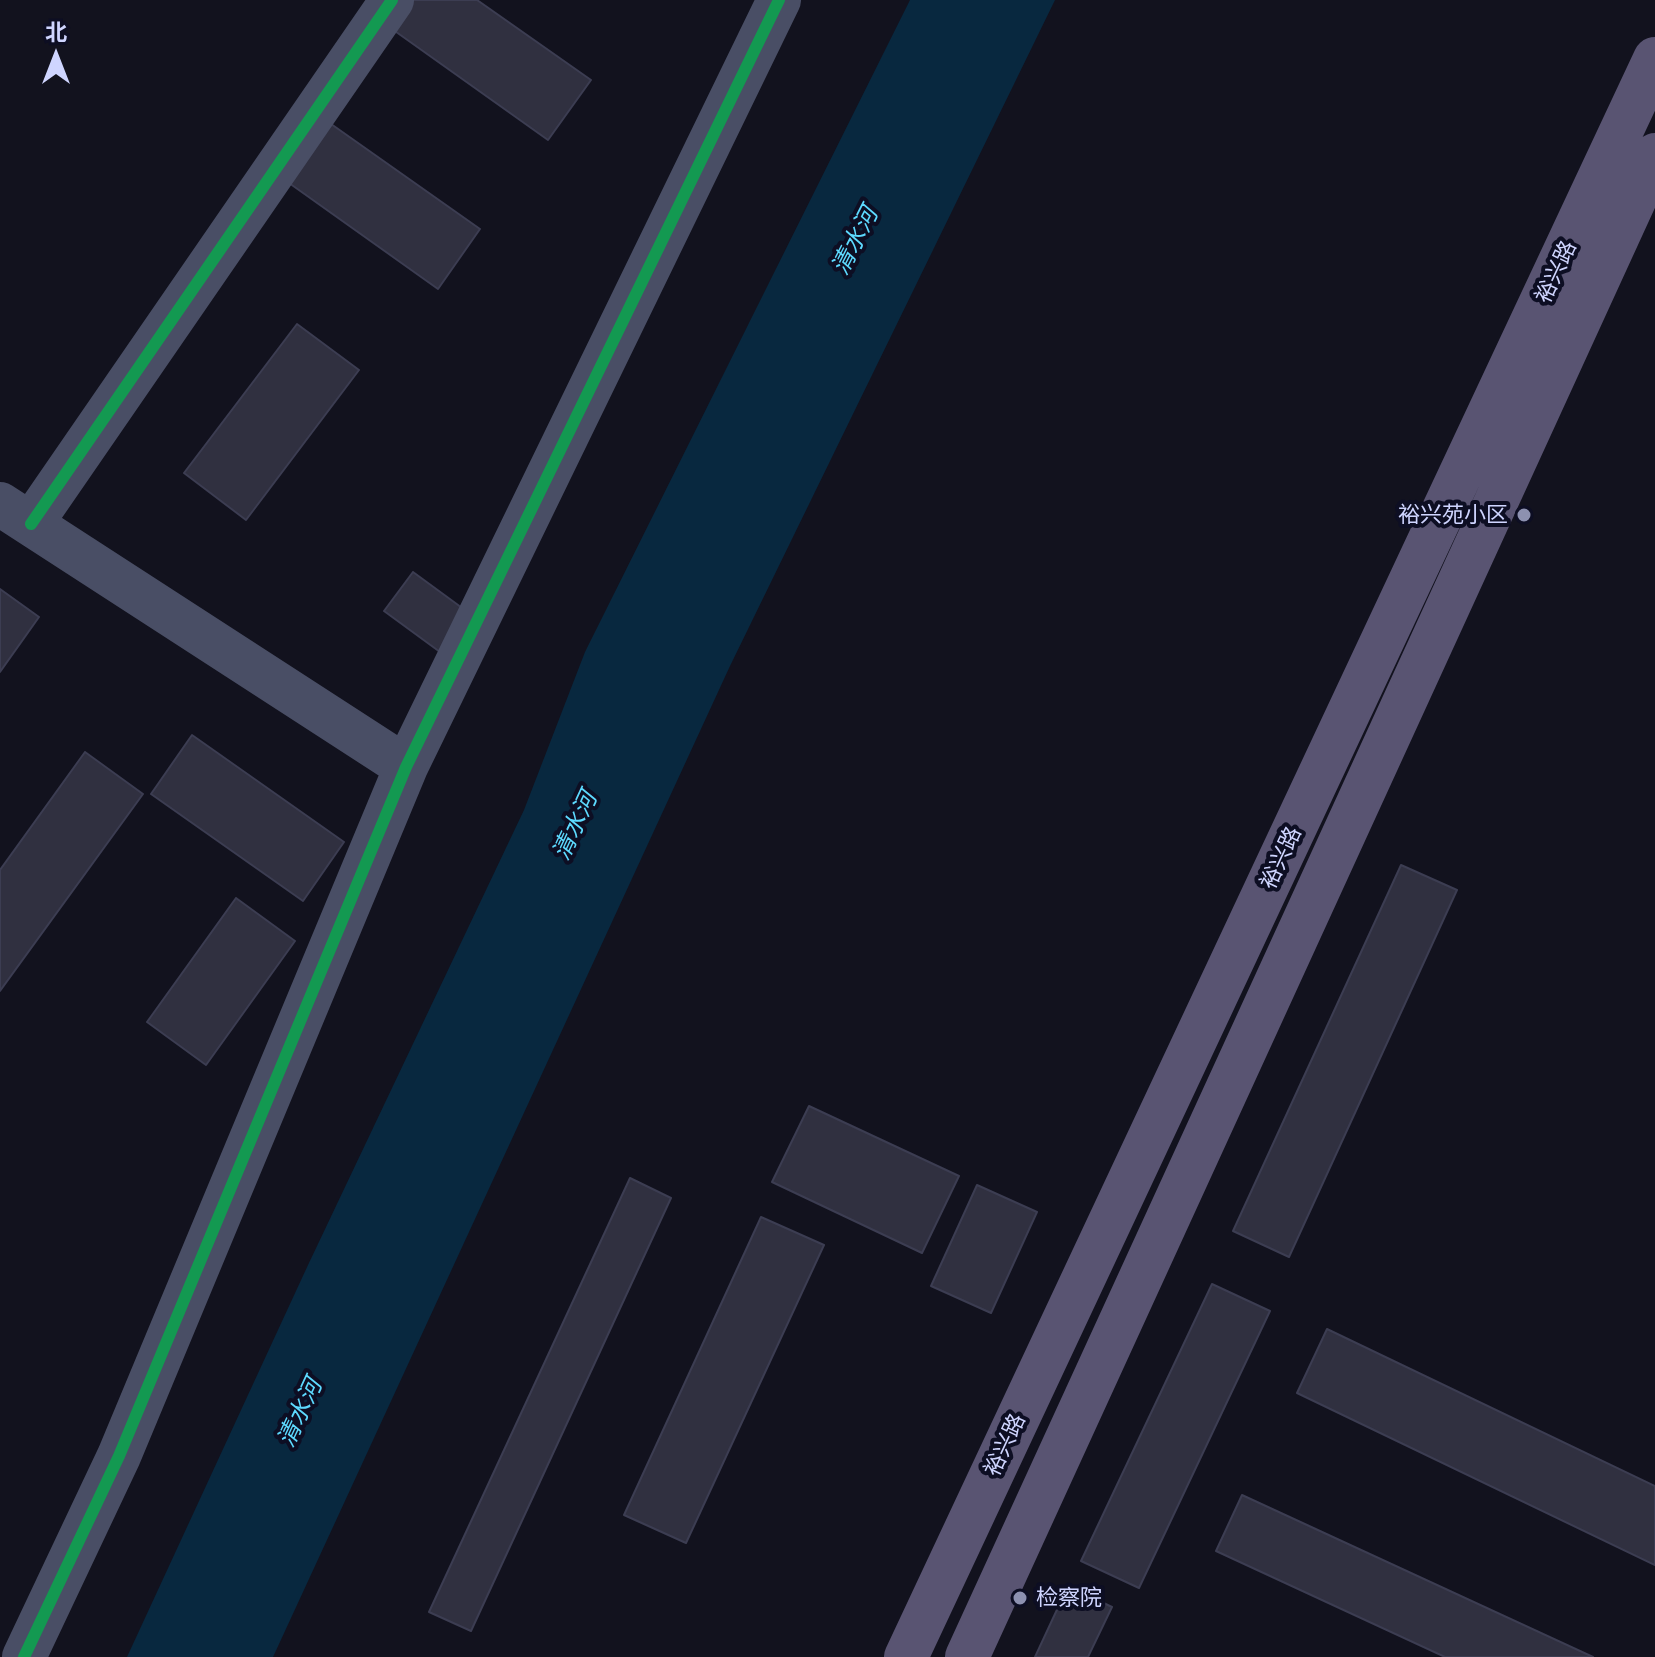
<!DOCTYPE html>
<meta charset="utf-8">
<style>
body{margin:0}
#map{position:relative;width:1655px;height:1657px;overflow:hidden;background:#12121e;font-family:"Asap Condensed","Noto Sans SC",sans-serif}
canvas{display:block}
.north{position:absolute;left:16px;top:16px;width:80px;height:80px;-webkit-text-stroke:6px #0d0e23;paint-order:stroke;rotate:0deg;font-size:22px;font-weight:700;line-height:32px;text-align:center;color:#cfd5ff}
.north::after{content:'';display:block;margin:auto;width:28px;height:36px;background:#cfd5ff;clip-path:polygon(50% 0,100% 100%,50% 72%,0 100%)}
</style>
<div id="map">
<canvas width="1655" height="1657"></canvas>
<div class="north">北</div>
</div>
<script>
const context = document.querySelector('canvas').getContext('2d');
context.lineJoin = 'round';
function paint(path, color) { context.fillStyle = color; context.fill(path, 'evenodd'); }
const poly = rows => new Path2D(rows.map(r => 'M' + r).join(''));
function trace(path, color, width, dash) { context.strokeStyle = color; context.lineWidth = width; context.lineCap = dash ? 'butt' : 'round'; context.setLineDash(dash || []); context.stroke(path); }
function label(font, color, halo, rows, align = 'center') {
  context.font = font + ' "Asap Condensed","Noto Sans SC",sans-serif'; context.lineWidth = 8; context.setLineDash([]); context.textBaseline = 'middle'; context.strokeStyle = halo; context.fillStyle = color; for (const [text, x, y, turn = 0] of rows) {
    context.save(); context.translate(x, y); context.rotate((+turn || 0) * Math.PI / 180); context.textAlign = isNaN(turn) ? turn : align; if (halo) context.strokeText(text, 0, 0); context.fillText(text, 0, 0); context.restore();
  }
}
paint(poly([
 [910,0,1055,0,730,666,273,1657,127,1657,308,1265,524,810,585,652]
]), '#08283f');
const building = poly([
 [413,0,477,0,591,80,548,140,392,29,413,0],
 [324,119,480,229,438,289,282,178,324,119],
 [297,324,359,370,246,520,184,473,297,324],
 [413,572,469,613,440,652,384,611,413,572],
 [0,589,39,617,0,672,0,589],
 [192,735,344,842,303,901,151,794,192,735],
 [85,752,143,794,0,991,0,870,85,752],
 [1401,865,1457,890,1289,1257,1233,1231,1401,865],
 [236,898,295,941,206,1065,147,1022,236,898],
 [809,1106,959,1176,922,1253,772,1182,809,1106],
 [630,1178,671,1198,471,1631,429,1612,630,1178],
 [977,1185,1037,1212,991,1313,931,1286,977,1185],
 [761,1217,824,1245,686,1543,624,1515,761,1217],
 [1212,1284,1270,1311,1139,1588,1081,1561,1212,1284],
 [1327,1329,1655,1486,1655,1565,1297,1393,1327,1329],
 [1242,1495,1593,1657,1445,1657,1216,1551,1242,1495],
 [1068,1586,1112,1607,1088,1657,1035,1657,1068,1586]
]);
paint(building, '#303040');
trace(building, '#3c3d52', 2);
trace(poly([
 [0,504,406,767],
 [31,524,392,0],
 [24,1657,119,1456,406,767,779,0]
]), '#494e65', 44);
trace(poly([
 [906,1657,1655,59],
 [967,1657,1655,155]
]), '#595472', 44);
trace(poly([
 [31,524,392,0],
 [24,1657,119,1456,406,767,779,0]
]), '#139951', 12);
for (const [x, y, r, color] of [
 [1524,515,8,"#8d91b0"],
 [1020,1598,8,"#8d91b0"]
]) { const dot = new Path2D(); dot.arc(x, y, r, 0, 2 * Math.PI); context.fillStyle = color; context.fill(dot); trace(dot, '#0d0e23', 3); }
label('22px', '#cfd5ff', '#0d0e23', [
 ["裕兴路",1556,272,-65],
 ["裕兴路",1281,858,-65],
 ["裕兴路",1005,1445,-65]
]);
label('22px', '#cfd5ff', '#0d0e23', [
 ["裕兴苑小区",1508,515],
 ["检察院",1036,1598,"left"]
], 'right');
label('italic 24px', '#5ddaff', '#0d0e23', [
 ["清水河",855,241,-63],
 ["清水河",575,826,-65],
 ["清水河",300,1413,-65]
]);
</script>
